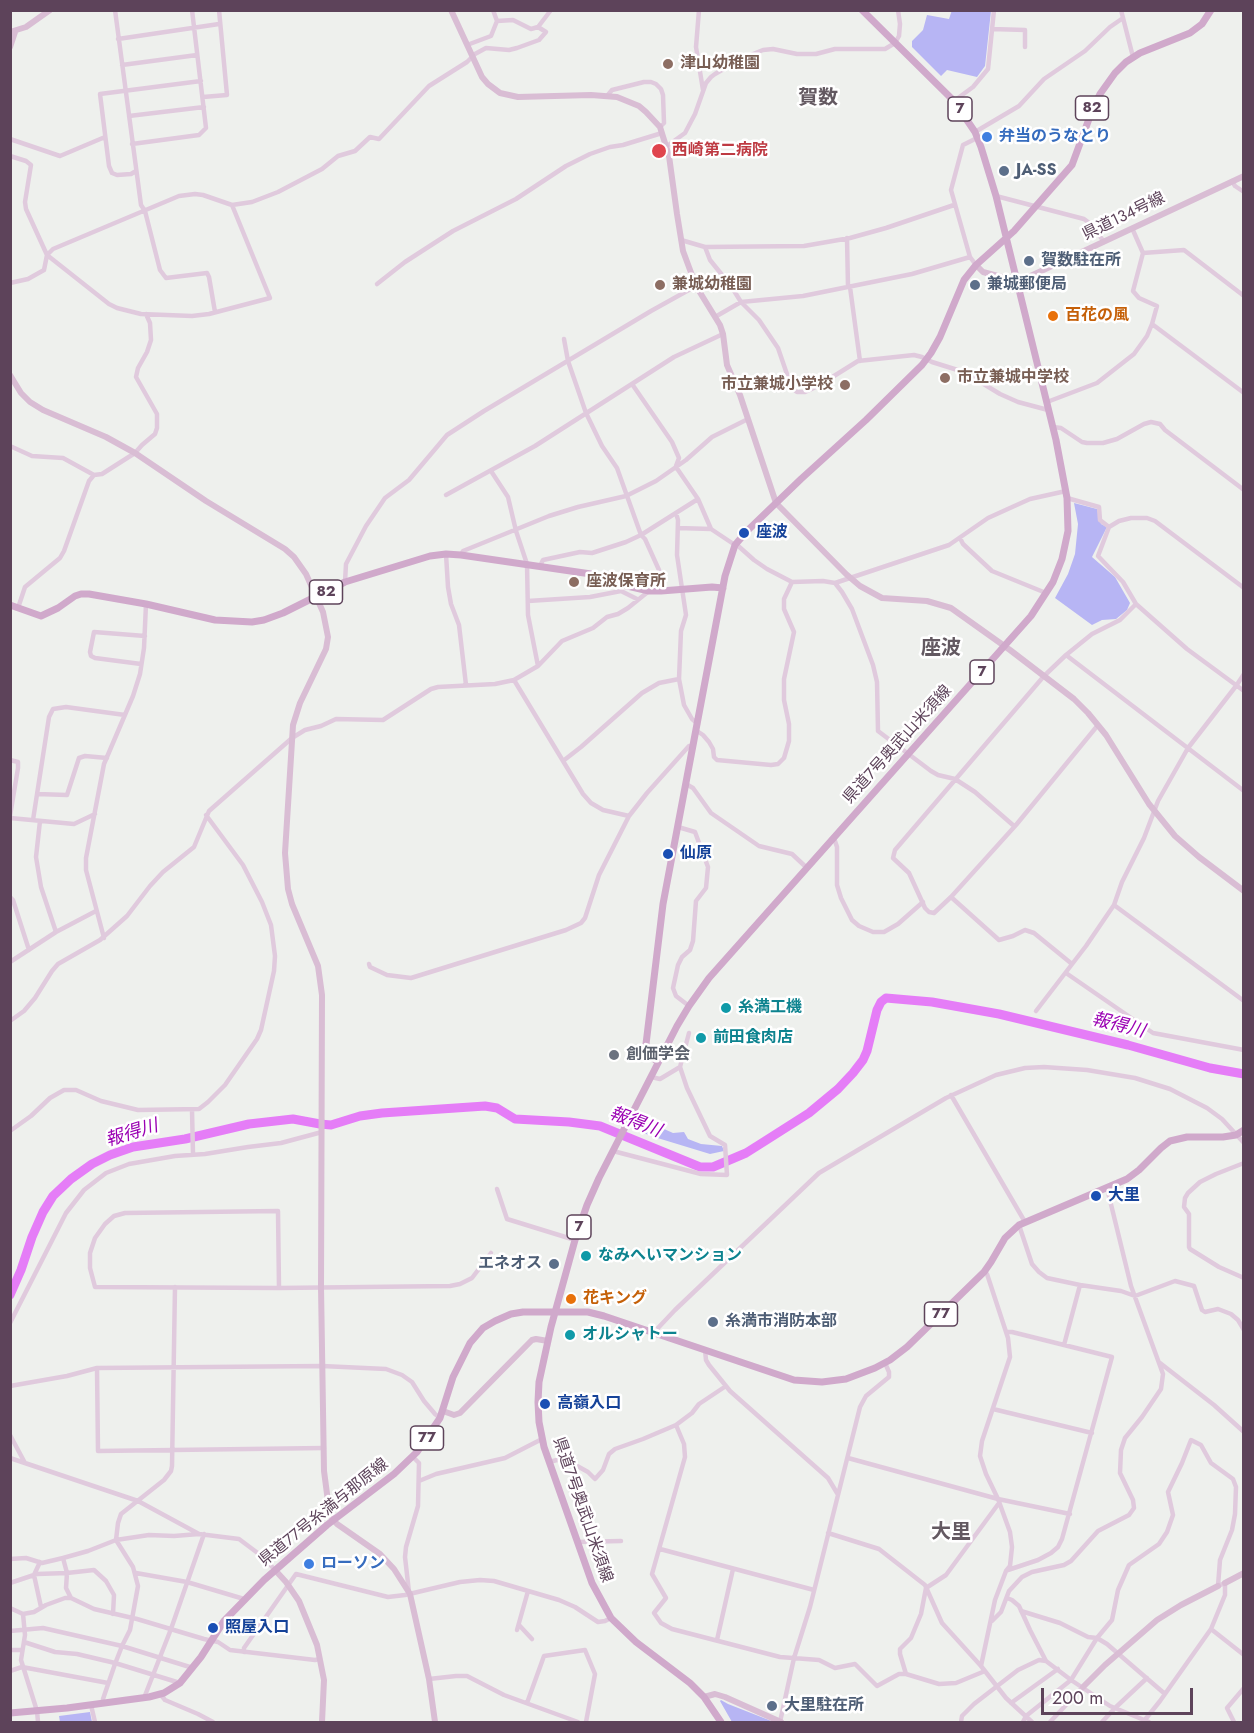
<!DOCTYPE html>
<meta charset="utf-8">
<style>
body{margin:0}
#map{position:relative;width:1254px;height:1733px;overflow:hidden;background:#eef0ed;font-family:Jost,sans-serif}
canvas{display:block}
.frame{position:absolute;inset:0;border:12px solid #5d435a;pointer-events:none}
.scale{position:absolute;left:1041px;top:1688px;width:152px;height:27px;box-sizing:border-box;border:3px solid #5d435a;border-top:0;padding-left:8px;font-size:18px;line-height:21px;white-space:nowrap;color:#5d435a;-webkit-text-stroke:4px #fff;paint-order:stroke}
</style>
<div id="map">
<canvas width="1254" height="1733"></canvas>
<div class="frame"></div>
<div class="scale">200 m</div>
</div>
<script>
const context = document.querySelector('canvas').getContext('2d');
context.lineJoin = 'round';
function paint(path, color) { context.fillStyle = color; context.fill(path, 'evenodd'); }
const poly = rows => new Path2D(rows.map(r => 'M' + r).join(''));
function trace(path, color, width, dash) { context.strokeStyle = color; context.lineWidth = width; context.lineCap = dash ? 'butt' : 'round'; context.setLineDash(dash || []); context.stroke(path); }
function label(font, color, halo, rows, align = 'center') {
  context.font = font + ' Jost,"Noto Sans JP",sans-serif'; context.lineWidth = 5; context.setLineDash([]); context.textBaseline = 'middle'; context.strokeStyle = halo; context.fillStyle = color; for (const [text, x, y, turn = 0] of rows) {
    context.save(); context.translate(x, y); context.rotate((+turn || 0) * Math.PI / 180); context.textAlign = isNaN(turn) ? turn : align; if (halo) context.strokeText(text, 0, 0); context.fillText(text, 0, 0); context.restore();
  }
}
paint(poly([
 [952,10,991,11,985,66,977,77,947,70,941,76,912,47,912,41,923,30,927,15,949,19],
 [1074,503,1097,509,1101,524,1107,527,1092,557,1115,577,1130,603,1127,610,1116,619,1102,620,1092,625,1055,598,1068,574,1075,554,1078,524],
 [639,1122,653,1124,673,1133,684,1132,688,1139,701,1144,722,1146,724,1151,710,1154,651,1136,634,1129],
 [721,1700,728,1704,774,1722,732,1722,720,1701],
 [90,1712,92,1722,60,1722,59,1716]
]), '#b7b5f4');
trace(poly([
 [10,1295,21,1270,32,1237,43,1212,53,1196,71,1179,92,1164,110,1155,133,1147,185,1139,249,1124,293,1119,320,1124,331,1125,360,1116,382,1113,485,1106,497,1108,515,1119,569,1122,600,1126,700,1167,713,1167,746,1153,765,1141,809,1113,838,1089,853,1073,863,1060,867,1051,877,1010,881,1002,886,998,932,1002,999,1014,1128,1045,1210,1068,1244,1074]
]), '#e57df7', 9);
trace(poly([
 [115,10,141,205,145,211,160,270,166,278,207,273,209,277,215,312],
 [699,10,696,47,703,90],
 [1121,10,1133,57],
 [538,27,551,10],
 [992,29,1025,30,1025,47],
 [118,39,219,24],
 [467,45,491,36,497,21,493,10],
 [122,65,197,55],
 [607,96,612,90,644,82,651,82,656,84,661,89,663,95,664,123,660,127],
 [203,97,227,95,219,10],
 [954,101,973,87,988,69,994,10],
 [129,116,204,107],
 [975,132,1019,106,1044,79,1085,51,1110,27,1123,18],
 [10,139,60,156,105,137],
 [132,144,199,135,206,128,192,10],
 [667,146,685,133,695,114,706,83,711,77,715,74,743,58,763,50,773,49,797,54,816,54,835,49,885,49,895,43,899,36,900,24,898,10],
 [10,156,26,161,31,165,25,202,26,209,47,255,109,304,117,308,141,314,192,316,209,314,270,298,232,205],
 [136,171,131,174,117,175,112,173,109,166,100,94,201,81],
 [1232,181,1235,186,1244,192],
 [996,196,1084,219,1092,225,1104,242],
 [847,238,848,287],
 [681,240,705,247,804,246,850,238,886,228,954,205],
 [705,247,710,260,731,286,741,302,759,320,778,348,789,380,793,389,797,392,805,392,818,386,858,361,914,355,922,357,932,362,964,372,1000,394,1018,402,1048,410],
 [1143,253,1184,250,1244,296],
 [976,265,970,257,951,190,963,145,977,138],
 [10,283,28,279,44,270,47,255,53,249,179,196,195,194,203,195,232,205,252,202,278,192,322,169,338,156,355,151,370,137,379,139,429,86,467,62,475,54,486,48,509,50,517,48,539,40,546,32,538,27,531,29,513,20,497,21],
 [377,284,405,262,453,231,516,199,566,166,590,154,610,147,623,145,662,133],
 [850,287,860,361],
 [715,317,741,302,803,296,912,274,970,257],
 [1152,324,1244,393],
 [564,339,568,361,586,413,602,446,617,468,641,535,645,539,659,570,661,591],
 [632,384,672,442,679,458,676,466],
 [1047,402,1097,383,1134,354,1147,336,1152,324,1157,306,1139,298,1133,291,1143,253,1132,228],
 [1053,427,1061,428,1082,442,1087,443,1103,443,1117,439,1144,424,1151,422,1160,424,1165,430,1244,490],
 [10,446,32,456,63,458,94,475,102,474,135,453,142,445,155,434,157,428,157,414,136,377,138,368,147,352,151,340,150,323,146,314],
 [676,467,698,499,711,529],
 [491,471,508,497,516,531,527,564,528,615,538,666],
 [446,495,535,446,674,357,723,334],
 [1067,498,1099,507,1100,520,1109,527,1119,521,1131,518,1147,518,1155,521,1244,588],
 [676,513,678,520,677,555,686,615,681,631,679,679,684,705,692,719,698,724],
 [1109,527,1098,556,1123,582,1136,604],
 [678,528,711,529,735,545],
 [960,538,963,544,992,571,1046,593],
 [736,544,754,560,767,569,792,582,823,581,835,583,949,545,988,518,1010,508,1030,499,1066,491],
 [446,554,448,587,451,604,459,625,466,685],
 [461,555,463,551,549,516,578,507,626,496,656,481,686,460,712,437,748,419],
 [540,566,543,560,580,552,592,553,626,542,641,535,698,499],
 [345,582,346,564,366,526,385,498,409,480,447,435,484,411,651,311,696,286],
 [835,583,842,592,852,609,873,665,877,682,878,731,931,771,938,775,955,779,975,792,1014,826],
 [528,601,590,597,621,591,637,599],
 [18,608,25,587,60,558,64,551,89,481,94,475],
 [1066,655,1244,791],
 [141,664,95,658,91,656,90,652,94,632,145,636],
 [514,680,583,794,591,803,603,810,629,816],
 [1098,725,1016,825,951,897,934,913,929,912,925,908,909,873,893,858,895,850,1044,676,1066,655,1092,634,1120,620,1136,604,1187,649,1244,691],
 [697,731,703,735,709,742,713,749,714,757,717,760,771,765,778,764,784,758,789,741,789,724,784,700,784,679,794,632,784,609,784,599,792,582],
 [10,760,18,762,18,768,10,816],
 [563,761,581,747,642,693,659,683,679,679],
 [686,784,693,788,711,813,759,846,792,854,807,868],
 [37,794,67,795,79,758,85,756,107,758],
 [10,818,74,824,95,814],
 [33,820,49,717,53,709,66,707,125,715],
 [40,821,36,857,41,887,56,932],
 [678,827,695,832,708,867,706,888,696,901,693,941,690,950,682,957,678,965,673,988,676,996,689,1006],
 [834,838,837,847,837,885,841,898,852,920,859,926,873,932,884,932,898,924,923,902],
 [10,897,13,900,29,950],
 [951,897,999,940,1013,936,1025,930,1034,933,1072,964],
 [1114,905,1244,1001],
 [104,938,86,870,86,858,104,764,133,696,140,674,144,648,146,604],
 [10,962,56,932,96,911],
 [369,964,370,967,387,975,411,978,566,930,581,923,585,918,599,875,629,816,647,793,689,746,693,747],
 [1066,973,1153,1033,1244,1050],
 [1036,1011,1086,946,1114,905,1122,882,1144,838,1158,801,1188,748,1236,686,1244,674],
 [10,1021,24,1011,35,998,52,971,58,964,100,940,127,916,150,886,163,872,194,847,209,811,292,738,305,730,321,726,336,719,383,720,431,689,438,687,495,684,514,680,538,666,562,641,593,628,607,617,618,614,628,608,649,591],
 [651,1077,660,1079,680,1067,689,1033],
 [951,1095,1025,1222],
 [192,1110,193,1154],
 [10,1131,31,1116,50,1098,64,1090,76,1090,101,1101,138,1110,199,1109,208,1102,225,1085,257,1039,261,1030,274,971,275,956,271,925,262,902,243,865,206,815],
 [613,1151,701,1174,727,1175,725,1145,710,1136,687,1088,680,1067],
 [1244,1163,1216,1174,1200,1182,1188,1193,1185,1198,1184,1207,1189,1214,1189,1247,1190,1249,1219,1267,1244,1278],
 [497,1189,507,1219,575,1240],
 [1019,1225,1032,1264,1039,1272,1047,1278,1080,1285,1121,1291,1135,1296,1175,1281,1194,1286,1202,1310,1205,1312,1218,1309,1231,1314,1238,1320,1244,1330],
 [279,1288,278,1211,125,1213,114,1216,105,1224,95,1238,90,1253,90,1268,95,1287,279,1288,450,1286,460,1284,472,1278,491,1253],
 [10,1323,66,1213,84,1190,106,1173,129,1164,175,1156,205,1154,248,1147,281,1143,322,1132],
 [1006,1332,1012,1332,1112,1357,1062,1539,1058,1547,1051,1553,1038,1560,1008,1570],
 [655,1333,658,1328,675,1310,819,1173,946,1098,996,1075,1025,1068,1044,1067,1087,1070,1135,1078,1170,1089,1207,1108,1222,1119,1244,1143],
 [1064,1345,1080,1285],
 [705,1350,706,1360,709,1365,730,1391,828,1478,837,1493],
 [1160,1363,1214,1405,1244,1432],
 [97,1368,98,1451,324,1448],
 [10,1386,67,1376,97,1368,322,1366,386,1369,402,1375,412,1382,424,1401,435,1414,440,1418],
 [993,1409,1092,1433],
 [676,1425,684,1444,685,1457,652,1574,666,1598,654,1613,661,1623,672,1629,780,1657,819,1660,835,1668,855,1664,877,1686,899,1674,906,1674],
 [10,1435,25,1463],
 [10,1458,138,1501,199,1534,239,1539,263,1557,275,1570],
 [848,1458,998,1499,1070,1514],
 [549,1462,561,1459,570,1462,588,1472,595,1479,603,1470,609,1454,615,1449,643,1439,676,1425,692,1413,699,1404,726,1386],
 [419,1481,436,1474,505,1458,542,1439],
 [828,1533,879,1549,925,1585,942,1623,981,1666,1006,1698,1032,1722],
 [577,1542,621,1541],
 [660,1549,814,1590],
 [10,1559,26,1558,42,1563,63,1558],
 [40,1562,34,1575,41,1607],
 [136,1573,187,1582,244,1599],
 [10,1583,37,1574,67,1573,63,1558,88,1551,116,1540,149,1535,174,1536,199,1534],
 [409,1592,405,1557,406,1547,418,1506,419,1463,413,1457],
 [71,1598,66,1588,67,1573,94,1570,106,1581,114,1595,113,1614],
 [1007,1598,1012,1600,1019,1606,1030,1630,1046,1661,1071,1680,1110,1706,1149,1722],
 [10,1608,23,1614],
 [1021,1611,1060,1623,1088,1637,1097,1638,1112,1620,1118,1590,1129,1565,1159,1544,1167,1532,1173,1515,1168,1492,1182,1463,1191,1440,1201,1445,1211,1463,1233,1479,1236,1487,1235,1514,1232,1530,1220,1560,1218,1586,1225,1583,1225,1595,1211,1629,1160,1701,1144,1721],
 [992,1621,1001,1612,1009,1591,1022,1577,1032,1572,1064,1565,1071,1561,1098,1531,1129,1515,1134,1508,1133,1500,1120,1473,1121,1450,1125,1438,1142,1417,1161,1389,1163,1374,1131,1286,1107,1188],
 [519,1625,532,1639],
 [1211,1629,1244,1655],
 [517,1630,528,1591],
 [10,1631,43,1628,122,1646,193,1668],
 [717,1640,733,1569],
 [24,1642,55,1652,77,1654,115,1663,180,1683],
 [10,1650,22,1650],
 [244,1652,244,1648,296,1574,388,1597,405,1595,460,1582,480,1580,494,1581,559,1600,575,1607,598,1622,605,1621,611,1618],
 [981,1666,995,1600,1006,1571,1010,1566,1012,1547,1010,1532,998,1499,986,1474,980,1456,982,1441,1010,1357,1008,1338,987,1274,984,1272],
 [10,1671,22,1667,108,1683],
 [985,1671,956,1683,939,1684,906,1674,900,1654,900,1649,911,1638,921,1614,926,1588,946,1575,999,1503],
 [429,1679,456,1676,467,1676,504,1695,578,1722],
 [161,1695,165,1700,198,1714,213,1722],
 [144,1698,171,1629,204,1534],
 [527,1703,544,1656,585,1650,595,1674,586,1722],
 [1011,1703,1058,1669],
 [103,1704,103,1699,115,1664,122,1646,130,1630,138,1586,133,1567,116,1540,118,1523,121,1514,164,1480,171,1471,172,1466,175,1287],
 [91,1705,95,1722],
 [38,1722,37,1711,21,1660,25,1635,23,1614,34,1612,46,1605,65,1598,71,1598,94,1609,137,1619,204,1639,218,1642,230,1650,315,1660,320,1659],
 [780,1722,794,1658,810,1607,860,1407,866,1396,889,1377,889,1372,885,1363],
 [961,1722,962,1716,974,1704,1018,1670,1039,1660,1046,1661],
 [1023,1722,1026,1716,1071,1680,1097,1638,1107,1644,1165,1694],
 [1050,1722,1083,1687],
 [1102,1722,1115,1708,1147,1678],
 [1234,1722,1227,1708,1244,1688]
]), '#e0cadd', 4.5);
trace(poly([
 [451,10,482,77,488,84,500,93,518,97,591,95,617,97,639,106,646,112,660,127,669,156,677,214,683,251,696,286,720,325,723,334,727,365,740,395,776,503,846,574,860,586,882,598,927,601,951,608,1010,650,1074,699,1088,713,1106,735,1149,804,1175,836,1199,857,1244,891],
 [10,32,26,27,50,10],
 [10,47,15,32],
 [976,265,983,272,1005,278,1022,280,1244,176],
 [10,375,21,393,30,402,43,410,106,437,135,453,206,501,285,549,294,557,306,574,323,612,328,637,326,649,300,703,293,725,285,853,288,889,292,904,318,966,322,995,321,1287,324,1471,329,1509,333,1520,337,1524,380,1554,394,1569,410,1594,429,1679,435,1722],
 [443,1411,454,1415,460,1413,532,1340,536,1339,548,1341],
 [275,1570,286,1582,299,1601,317,1645,324,1680,322,1722],
 [1225,1583,1244,1573],
 [1083,1687,1105,1665,1157,1620,1181,1605,1218,1586],
 [704,1697,715,1694,725,1697,781,1722]
]), '#d9bdd4', 6);
trace(poly([
 [10,605,41,616,58,608,75,596,81,594,89,594,146,604,215,620,252,622,264,620,283,613,345,582,430,556,446,554,461,555,591,574,623,585,649,591,661,591,712,587,723,588],
 [658,1062,650,1056,646,1044,663,904,725,576,735,545,747,531,801,479,866,420,922,365,931,353,940,337,964,280,976,265,1014,231,1072,165,1093,108,1100,94,1115,73,1126,62,1140,53,1190,33,1202,24,1211,10],
 [10,1713,67,1708,149,1697,164,1693,180,1683,201,1657,224,1621,264,1580,327,1525,394,1474,417,1452,440,1418,453,1377,470,1343,483,1328,495,1321,511,1314,523,1312,588,1312,604,1316,794,1380,822,1382,846,1379,875,1368,890,1360,907,1347,984,1272,991,1262,1005,1238,1019,1225,1127,1179,1139,1170,1161,1148,1170,1141,1187,1137,1223,1137,1236,1135,1244,1130],
 [721,1722,704,1697,690,1683,636,1642,611,1618,592,1583,544,1447,539,1422,538,1402,539,1382,551,1327,575,1240,587,1205,599,1178,677,1026,689,1006,709,978,1031,616,1053,582,1062,559,1068,531,1067,498,1056,440,996,196,981,147,975,132,954,101,862,10]
]), '#d0a9cb', 7);
for (const [x, y, r, color] of [
 [668,64,6,"#8d6e63"],
 [987,137,6,"#3f7fe0"],
 [659,151,8,"#e0444e"],
 [1004,171,6,"#5c6f8a"],
 [1029,261,6,"#5c6f8a"],
 [660,285,6,"#8d6e63"],
 [975,285,6,"#5c6f8a"],
 [1053,316,6,"#e8710a"],
 [945,378,6,"#8d6e63"],
 [845,385,6,"#8d6e63"],
 [744,533,6,"#1a4fb4"],
 [574,582,6,"#8d6e63"],
 [668,854,6,"#1a4fb4"],
 [726,1008,6,"#0f9aa8"],
 [701,1038,6,"#0f9aa8"],
 [614,1055,6,"#6b7280"],
 [1096,1196,6,"#1a4fb4"],
 [586,1256,6,"#0f9aa8"],
 [554,1264,6,"#5c6f8a"],
 [571,1299,6,"#e8710a"],
 [713,1322,6,"#5c6f8a"],
 [570,1335,6,"#0f9aa8"],
 [545,1404,6,"#1a4fb4"],
 [309,1564,6,"#3f7fe0"],
 [213,1628,6,"#1a4fb4"],
 [772,1706,6,"#5c6f8a"]
]) { const dot = new Path2D(); dot.arc(x, y, r, 0, 2 * Math.PI); context.fillStyle = color; context.fill(dot); trace(dot, '#fff', 2); }
for (const [x, y, w] of [
 [1092,108,33],
 [960,109,24],
 [326,592,33],
 [982,672,24],
 [579,1227,24],
 [941,1314,33],
 [427,1438,33]
]) { const box = new Path2D(); box.roundRect(x - w / 2, y - 12, w, 24, 4.5); context.fillStyle = '#fff'; context.fill(box); trace(box, '#5d435a', 1.5); }
label('bold 15px', '#5d435a', null, [
 ["82",1092,108],
 ["7",960,109],
 ["82",326,592],
 ["7",982,672],
 ["7",579,1227],
 ["77",941,1314],
 ["77",427,1438]
]);
label('bold 16px', '#785e54', '#fff', [
 ["津山幼稚園",680,64],
 ["兼城幼稚園",672,285],
 ["市立兼城中学校",957,378],
 ["市立兼城小学校",833,385,"right"],
 ["座波保育所",586,582]
], 'left');
label('bold 16px', '#366cbe', '#fff', [
 ["弁当のうなとり",999,137],
 ["ローソン",321,1564]
], 'left');
label('bold 16px', '#be3a42', '#fff', [
 ["西崎第二病院",672,151]
], 'left');
label('bold 16px', '#4e5e75', '#fff', [
 ["JA-SS",1016,171],
 ["賀数駐在所",1041,261],
 ["兼城郵便局",987,285],
 ["エネオス",542,1264,"right"],
 ["糸満市消防本部",725,1322],
 ["大里駐在所",784,1706]
], 'left');
label('16px', '#5d435a', '#fff', [
 ["県道134号線",1124,217,-26],
 ["県道7号奥武山米須線",898,745,-48],
 ["県道7号奥武山米須線",582,1510,71],
 ["県道77号糸満与那原線",324,1513,-39]
]);
label('bold 16px', '#c56008', '#fff', [
 ["百花の風",1065,316],
 ["花キング",583,1299]
], 'left');
label('bold 16px', '#164399', '#fff', [
 ["座波",756,533],
 ["仙原",680,854],
 ["大里",1108,1196],
 ["高嶺入口",557,1404],
 ["照屋入口",225,1628]
], 'left');
label('bold 16px', '#0d838f', '#fff', [
 ["糸満工機",738,1008],
 ["前田食肉店",713,1038],
 ["なみへいマンション",598,1256],
 ["オルシャトー",582,1335]
], 'left');
label('bold 16px', '#5b616d', '#fff', [
 ["創価学会",626,1055]
], 'left');
label('italic 18px', '#9a00b3', '#fff', [
 ["報得川",1118,1026,14],
 ["報得川",635,1123,21],
 ["報得川",132,1134,-17]
]);
label('bold 20px', '#635961', '#fff', [
 ["賀数",818,99],
 ["座波",941,649],
 ["大里",951,1533]
]);
</script>
